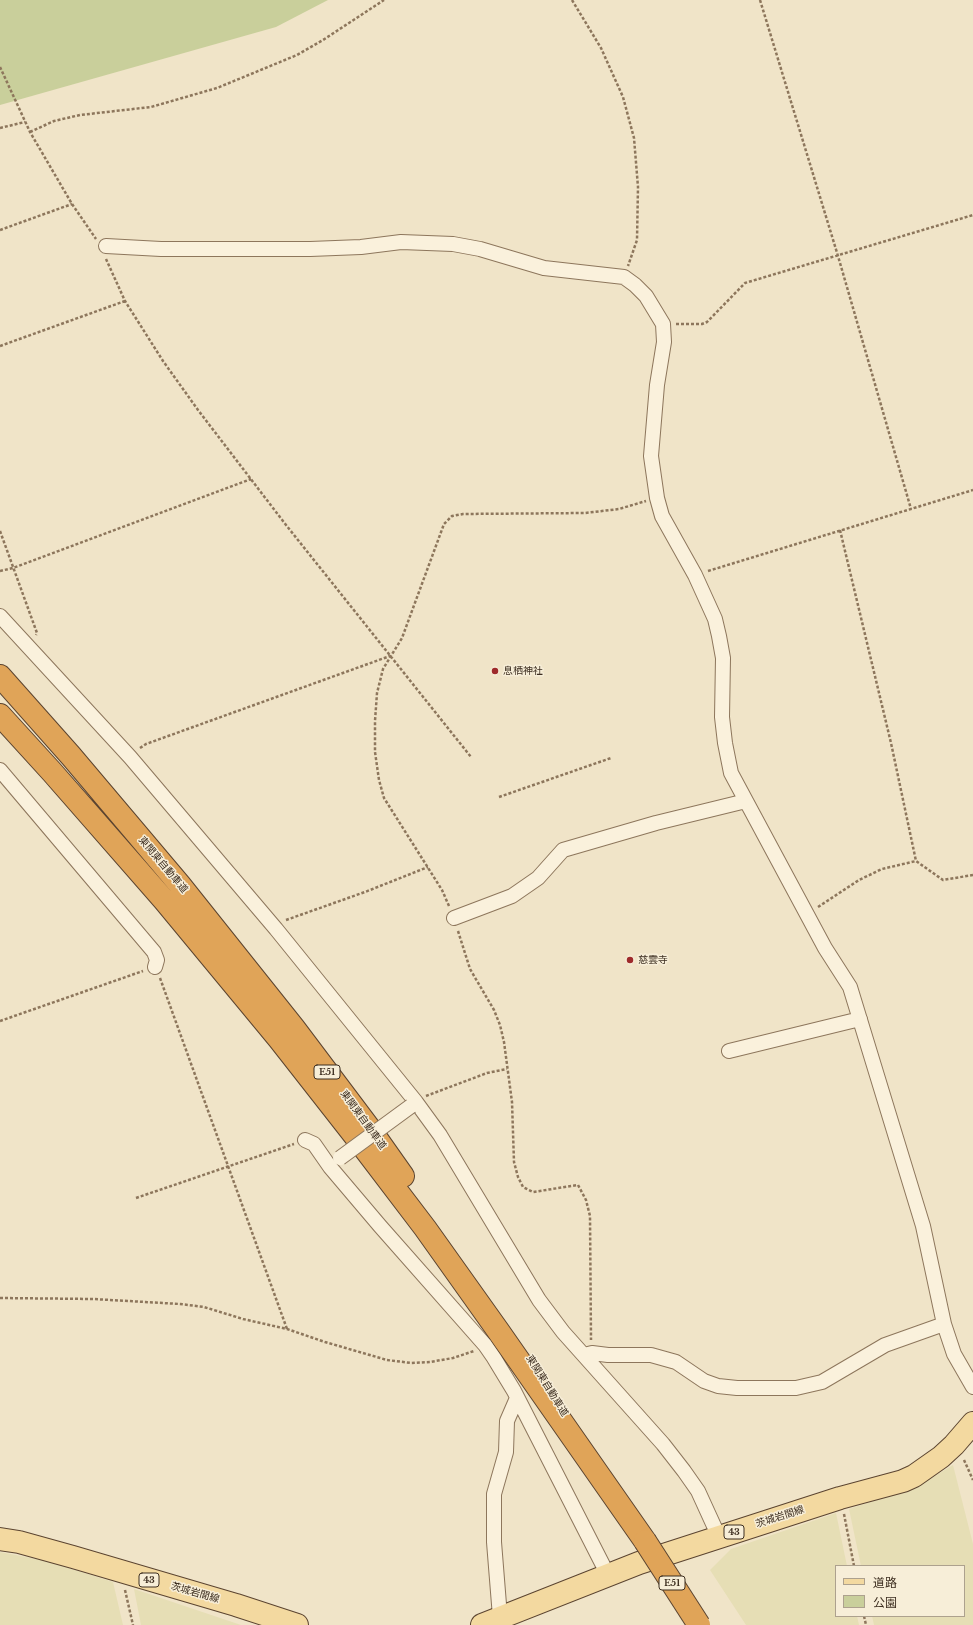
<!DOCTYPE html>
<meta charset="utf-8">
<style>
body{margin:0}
#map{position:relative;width:973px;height:1625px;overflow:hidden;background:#f0e4c8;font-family:"Libre Baskerville","Noto Sans JP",serif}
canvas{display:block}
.legend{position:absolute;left:835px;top:1565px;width:130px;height:52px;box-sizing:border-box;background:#f7eed8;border:1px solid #ada18e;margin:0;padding:5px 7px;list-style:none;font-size:12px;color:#3d2e20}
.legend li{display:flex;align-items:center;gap:8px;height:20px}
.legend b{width:20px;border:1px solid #ada18e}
</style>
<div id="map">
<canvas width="973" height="1625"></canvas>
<ul class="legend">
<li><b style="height:5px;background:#f3d9a0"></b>道路</li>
<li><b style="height:11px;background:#c9cf9b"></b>公園</li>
</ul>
</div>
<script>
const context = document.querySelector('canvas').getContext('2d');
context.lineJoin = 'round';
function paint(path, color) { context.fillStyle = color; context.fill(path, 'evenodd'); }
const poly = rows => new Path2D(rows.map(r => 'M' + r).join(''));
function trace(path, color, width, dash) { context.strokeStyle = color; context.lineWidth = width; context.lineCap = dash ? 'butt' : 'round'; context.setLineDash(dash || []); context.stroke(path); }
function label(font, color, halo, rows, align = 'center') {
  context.font = font + ' "Libre Baskerville","Noto Sans JP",serif'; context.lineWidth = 3; context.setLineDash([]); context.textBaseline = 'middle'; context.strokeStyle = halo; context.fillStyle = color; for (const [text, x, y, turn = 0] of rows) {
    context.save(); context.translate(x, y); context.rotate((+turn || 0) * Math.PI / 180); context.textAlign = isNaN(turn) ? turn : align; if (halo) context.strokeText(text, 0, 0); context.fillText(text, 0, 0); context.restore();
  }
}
paint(poly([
 [953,1465,973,1544,973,1625,874,1625,872,1616,964,1616,964,1566,861,1566,849,1509,916,1487],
 [836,1513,847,1566,836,1566,836,1616,857,1616,859,1625,746,1625,710,1570,731,1549],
 [0,1552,47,1561,113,1582,123,1625,0,1625],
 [134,1589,241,1625,141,1625]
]), '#e6deb5');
paint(poly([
 [0,0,328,0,276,27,0,105]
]), '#c9cf9b');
const street = poly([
 [106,246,161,249,310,249,361,247,401,242,453,244,480,249,544,268,624,277,635,285,646,296,663,324,664,342,657,385,651,456,657,498,662,516,695,575,715,619,719,636,723,658,722,717,725,743,731,773,825,948,850,987,923,1226,944,1324,954,1354,973,1387],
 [0,616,130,757,276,929,416,1102,440,1135,539,1300,563,1332,663,1444,684,1471,698,1491,719,1537],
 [0,770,154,952,157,960,155,967],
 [454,918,512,896,538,878,563,850,656,823,746,801],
 [729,1051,860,1019],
 [305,1140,314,1144,330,1167,380,1226,485,1345,494,1358,514,1391,608,1575],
 [584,1355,592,1353,608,1355,651,1355,676,1362,704,1381,718,1386,737,1388,796,1388,822,1382,885,1345,944,1324],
 [500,1617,494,1542,494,1494,506,1452,507,1421,517,1398]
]);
const primary = poly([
 [0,1539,19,1542,73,1557,236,1605,297,1625],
 [482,1625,639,1563,840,1498,903,1481,914,1476,941,1457,954,1445,973,1423]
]);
const highway = poly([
 [0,676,71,756,180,885,294,1028,367,1125,403,1176],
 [0,715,52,772,164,900,279,1039,355,1136,425,1228,499,1332,645,1541]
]);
trace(street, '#8d765c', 16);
trace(primary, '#5b4430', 24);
trace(highway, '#5b4430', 24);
trace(poly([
 [572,0,601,48,623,97,634,138,638,187,637,240,628,266],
 [760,0,838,256,911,509],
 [0,67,30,132,72,204,96,239],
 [0,128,25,122],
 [30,132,54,121,80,115,151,107,217,88,297,55,323,40,384,0],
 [0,230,72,204],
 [106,259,125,301,163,361,198,410,286,525,471,757],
 [676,324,702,324,707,322,745,283,973,215],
 [0,346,125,301],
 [840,530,891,743,916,861],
 [0,531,37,633,36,635],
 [0,571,13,568,251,479],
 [708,571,973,490],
 [140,748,146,744,390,656],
 [499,797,611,758],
 [449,906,442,890,384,798,379,780,375,752,375,721,377,693,383,669,402,638,444,524,452,516,463,514,585,513,619,509,646,501],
 [818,907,859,880,882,869,916,861,943,880,973,875],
 [286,920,365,892,428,867],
 [458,931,470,969,494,1010,500,1025,504,1042,512,1102,514,1162,518,1177,523,1187,533,1192,578,1185,586,1200,590,1216,591,1340],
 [160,978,287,1329],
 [0,1021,143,971],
 [426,1096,487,1073,507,1069],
 [136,1198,294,1144],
 [0,1298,93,1299,180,1304,204,1307,243,1319,287,1329,325,1342,387,1360,411,1363,430,1362,453,1358,474,1351],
 [964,1460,973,1480],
 [844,1514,854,1566],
 [125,1590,133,1625],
 [864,1616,866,1625]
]), '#8d765c', 2.5, [3, 2]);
trace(street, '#faf1dc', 14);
trace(primary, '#f3d9a0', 22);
trace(highway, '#e0a458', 22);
const streetBridge = poly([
 [340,1158,411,1106]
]);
const highwayBridge = poly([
 [645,1541,699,1625]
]);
trace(streetBridge, '#8d765c', 16, []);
trace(highwayBridge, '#5b4430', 24, []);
trace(streetBridge, '#faf1dc', 14);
trace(highwayBridge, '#e0a458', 22);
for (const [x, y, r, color] of [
 [495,671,4,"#9e2a2b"],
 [630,960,4,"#9e2a2b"]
]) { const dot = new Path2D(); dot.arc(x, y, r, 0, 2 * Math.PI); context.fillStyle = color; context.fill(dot); trace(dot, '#f7eed8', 1.5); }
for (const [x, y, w] of [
 [327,1072,26],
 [734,1532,20],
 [149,1580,20],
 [672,1583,26]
]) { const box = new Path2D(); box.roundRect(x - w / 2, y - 7, w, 14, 3); context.fillStyle = '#f7eed8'; context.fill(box); trace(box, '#3d2e20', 1); }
label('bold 9px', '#3d2e20', null, [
 ["E51",327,1072],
 ["43",734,1532],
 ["43",149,1580],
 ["E51",672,1583]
]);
label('10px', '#3d2e20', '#f7eed8', [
 ["息栖神社",503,671],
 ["慈雲寺",638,960]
], 'left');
label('10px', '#3d2e20', '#f7eed8', [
 ["東関東自動車道",163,865,50],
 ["東関東自動車道",363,1120,54],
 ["東関東自動車道",547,1386,58],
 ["茨城岩間線",780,1517,-18],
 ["茨城岩間線",195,1593,16]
]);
</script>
